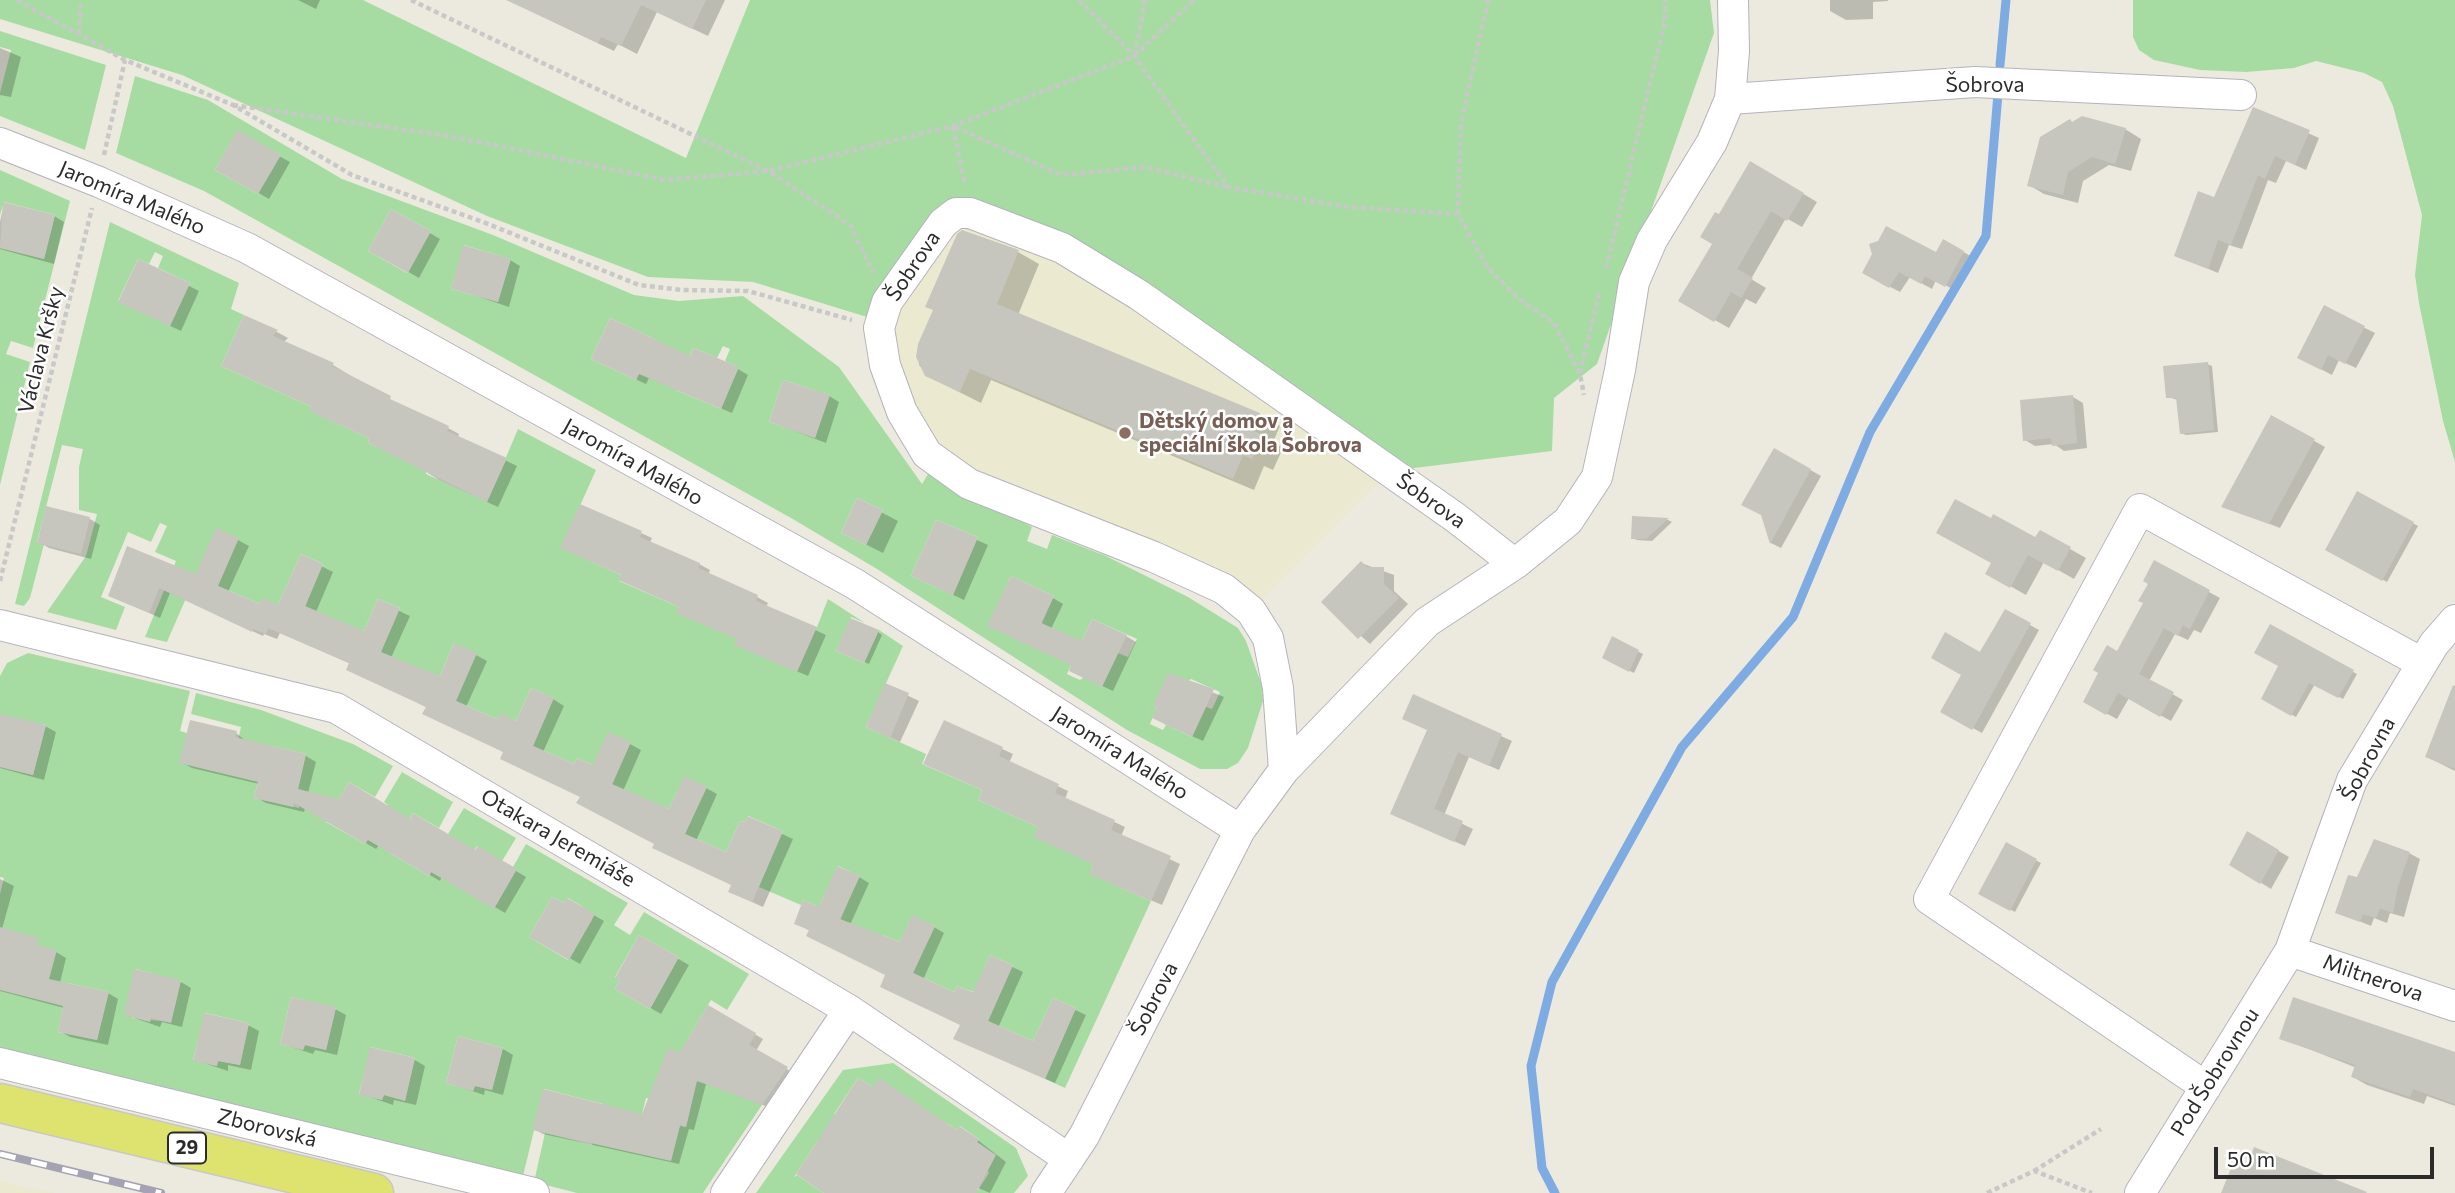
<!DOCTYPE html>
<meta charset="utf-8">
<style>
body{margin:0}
#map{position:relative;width:2455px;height:1193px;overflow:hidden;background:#eceadf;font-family:Commissioner,sans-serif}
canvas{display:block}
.scale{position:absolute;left:2214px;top:1147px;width:220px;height:32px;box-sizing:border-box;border:4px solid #2b2b2b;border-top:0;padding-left:9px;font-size:21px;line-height:24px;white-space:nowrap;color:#2b2b2b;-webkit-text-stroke:5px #fff;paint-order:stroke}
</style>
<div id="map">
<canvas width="2455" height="1193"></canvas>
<div class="scale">50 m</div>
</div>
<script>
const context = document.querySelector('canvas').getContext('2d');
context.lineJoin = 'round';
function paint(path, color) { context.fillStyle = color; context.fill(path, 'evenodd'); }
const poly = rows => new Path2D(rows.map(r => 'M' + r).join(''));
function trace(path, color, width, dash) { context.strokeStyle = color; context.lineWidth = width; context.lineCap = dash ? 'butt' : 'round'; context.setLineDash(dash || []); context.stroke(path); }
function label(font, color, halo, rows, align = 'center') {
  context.font = font + ' Commissioner,sans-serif'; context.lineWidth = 5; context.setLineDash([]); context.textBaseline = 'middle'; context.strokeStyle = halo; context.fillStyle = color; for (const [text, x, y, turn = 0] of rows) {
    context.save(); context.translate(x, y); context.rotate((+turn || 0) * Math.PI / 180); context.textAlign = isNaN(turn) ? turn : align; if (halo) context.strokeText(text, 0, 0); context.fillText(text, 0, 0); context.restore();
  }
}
paint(poly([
 [943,223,1062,248,1390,471,1251,611,969,484,902,411,887,302],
 [0,1181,57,1193,0,1193]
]), '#ebead1');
paint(poly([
 [0,0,363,0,686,158,750,0,1710,0,1714,33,1597,364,1554,398,1552,451,1390,471,1139,295,971,213,887,302,867,317,753,282,648,277,487,216,182,75,0,19],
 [2133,0,2455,0,2455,462,2443,421,2419,303,2415,275,2422,215,2393,106,2382,82,2364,73,2316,61,2294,68,2246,72,2200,70,2154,60,2139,50,2133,37],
 [0,31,106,65,85,150,0,116,0,93,11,50,0,47],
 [135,76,208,100,342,179,493,235,634,295,679,301,743,296,839,367,922,484,928,474,1032,527,1027,541,1047,549,1052,535,1106,556,1188,597,1238,628,1246,641,1262,686,1263,701,1248,748,1238,763,1227,769,1200,769,1127,730,877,569,791,518,204,191,116,153],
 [237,131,280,155,258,194,215,170],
 [391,209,431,231,407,273,368,251],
 [464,245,510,259,498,302,451,289],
 [610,318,654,339,636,380,591,359],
 [723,346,730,349,725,361,738,367,721,409,676,390,693,348,717,358],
 [783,380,829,395,815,438,769,422],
 [857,498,883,510,866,545,841,533],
 [936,520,978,537,953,595,911,576],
 [1011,576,1054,596,1042,623,1046,626,988,626],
 [1092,619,1137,639,1128,657,1118,653,1080,680,1067,674],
 [1191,679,1220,692,1212,709,1206,707,1192,737,1166,725,1163,730,1150,724,1157,707,1154,706],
 [0,170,70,201,33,348,11,341,6,354,30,362,0,485,0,248,44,259,55,215,4,202,0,215],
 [110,222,239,283,231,309,244,315,221,366,312,407,310,411,369,438,368,443,427,470,426,474,487,502,518,429,596,470,561,548,621,575,619,581,679,607,677,613,737,639,817,627,828,599,865,623,851,617,836,651,864,663,879,630,903,646,866,727,926,754,922,764,982,790,978,800,1038,827,1093,864,1090,874,1151,901,1065,1088,1045,1079,1076,1008,1053,998,1033,1041,988,1021,1013,965,990,955,974,992,957,986,954,992,913,973,935,926,912,916,900,942,882,935,878,941,839,923,859,876,838,866,819,907,803,900,801,905,759,887,783,831,748,816,745,822,740,821,726,852,685,834,706,787,684,777,669,809,610,790,630,743,593,765,577,758,574,764,533,746,553,698,531,688,516,721,500,714,497,719,456,701,454,643,440,676,379,656,400,608,378,599,364,631,303,612,323,564,301,554,278,605,260,604,218,586,216,529,167,642,145,637,176,561,155,552,167,526,160,523,151,542,128,532,101,597,125,607,116,630,47,612,86,556,97,514,79,510,79,467,83,449,62,445,37,542,44,544,30,598,24,606,15,604],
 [155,252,163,256,158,268,190,283,170,326,118,301,138,259,149,264],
 [28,653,190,691,180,731,187,733,180,762,230,775,241,727,191,714,196,693,261,710,353,744,393,766,375,797,349,782,326,822,365,844,388,805,384,802,402,772,453,802,439,828,413,813,390,853,429,876,452,837,448,834,464,808,516,838,502,861,477,846,454,885,513,867,526,844,628,903,614,925,630,935,644,912,749,974,727,1010,711,1000,688,1039,762,1105,703,1193,577,1193,534,1182,545,1133,592,1145,603,1104,544,1089,522,1180,0,1052,0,894,4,878,0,877,0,767,33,775,46,725,0,716,0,676,7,663],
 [267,745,306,754,298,789,303,791,299,808,254,798],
 [552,897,564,903,568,898,583,907,592,920,568,960,529,937],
 [639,935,679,957,650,1009,615,989,620,980,615,977],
 [135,969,181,981,171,1022,132,1018],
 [68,983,108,992,97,1040,58,1032],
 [291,997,336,1008,326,1050,305,1045,303,1050,280,1044],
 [205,1013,249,1023,240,1065,218,1061,217,1066,193,1060],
 [458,1036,503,1048,492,1090,475,1086,473,1091,446,1083],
 [371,1047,415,1058,405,1100,384,1095,382,1100,359,1094],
 [646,1098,690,1109,686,1127,680,1126,671,1160,633,1151],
 [893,1063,1016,1148,1028,1176,1014,1193,931,1193,818,1140,794,1177,797,1175,824,1193,756,1193,843,1070],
 [858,1078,873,1087,880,1145,834,1114],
 [946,1123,957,1130,960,1126,979,1139,977,1142,989,1173,978,1190,924,1155]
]), '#a6dca2');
paint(poly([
 [298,0,320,0,316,9],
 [522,0,725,0,708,36,657,12,637,54,618,44,614,51,541,16],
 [1830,0,1888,0,1888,1,1873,2,1873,19,1846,20,1830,11],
 [0,48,21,57,11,97,0,95],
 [2254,109,2319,138,2306,170,2286,161,2276,183,2268,180,2242,249,2229,245,2218,273,2176,255,2215,199],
 [2125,129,2141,139,2131,171,2109,165,2083,181,2078,203,2044,194,2029,185],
 [237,133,290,162,269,199,217,169],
 [1751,163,1817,202,1802,227,1786,218,1751,279,1766,288,1756,304,1746,299,1729,328,1681,301,1715,243,1720,216],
 [4,204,54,216,64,222,54,264,0,249,0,222],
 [392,211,440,239,419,278,370,250],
 [1944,241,1974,258,1956,291,1936,280,1932,289,1910,277,1900,292,1864,273,1874,254,1937,255],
 [1018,252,1039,264,1018,315,1259,414,1280,426,1273,442,1283,448,1273,470,1264,466,1254,490,991,380,981,403,931,378,919,365,919,345],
 [510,260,520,266,509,307,453,288],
 [139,261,199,291,181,331,130,307],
 [2325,308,2375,333,2356,368,2339,360,2332,375,2309,363],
 [245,318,277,332,288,338,284,342,333,365,400,406,448,428,459,434,458,437,517,466,498,507,439,480,428,473,429,470,313,407],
 [603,364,738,369,748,375,732,413,649,378,646,384],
 [2207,364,2212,366,2218,432,2186,435,2181,433,2178,400,2168,397],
 [829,396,839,402,826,443,771,422],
 [2073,397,2083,403,2087,448,2064,451,2054,444,2035,446,2025,440],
 [2272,417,2325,447,2280,528,2223,506],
 [1775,450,1821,476,1781,548,1771,543,1763,514],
 [2358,493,2418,526,2387,582,2327,549],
 [858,500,898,521,883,553,859,541],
 [47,508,90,519,100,525,91,559,49,548,39,542],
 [1634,518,1668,520,1672,522,1652,541,1637,540,1632,538],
 [937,522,988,545,964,600,923,581],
 [2040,532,2086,558,2074,579,2044,562,2026,595,1987,573,1993,563,2036,539],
 [641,533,652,538,650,543,699,564,710,570,708,575,757,597,768,603,766,607,826,635,808,676,747,650,739,640,689,618,681,607,621,580],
 [238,540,249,546,228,592,261,607,279,608,301,556,333,572,316,612,365,634,378,601,410,616,391,658,440,678,476,655,487,661,466,707,498,721,517,723,553,699,564,706,543,752,575,766,594,767,630,744,641,750,623,791,670,812,706,788,717,794,696,841,727,854,748,818,793,839,763,907,741,897,733,885,351,664,280,633,277,639,264,634,263,636,170,593,160,618,110,595,197,577],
 [1361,563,1394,575,1394,591,1408,604,1370,644,1323,602],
 [2155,563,2220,598,2201,633,2194,630,2188,640,2175,634,2149,681,2183,700,2171,721,2129,698,2117,719,2085,702,2118,653,2145,603],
 [1053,598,1063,604,1051,629,1083,643,1126,636,1136,642,1113,691,1081,676,1073,665,1000,631],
 [2005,611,2039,630,1982,733,1943,712],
 [2270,627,2357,674,2343,699,2315,684,2296,717,2263,699,2281,665],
 [878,632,882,635,869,664,843,653],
 [1613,639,1643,654,1634,673,1604,658],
 [1169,675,1224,697,1203,741,1164,724],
 [886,685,919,701,900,742,878,732],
 [1414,697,1512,741,1499,770,1469,757,1444,815,1473,829,1465,846,1403,819,1428,730],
 [2455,706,2455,771,2427,757],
 [944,722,1013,754,1009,763,1068,791,1065,799,1125,827,1121,836,1180,864,1162,905,1102,879,1095,864,1040,827,980,800,984,791],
 [0,723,45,726,56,732,44,780,0,768],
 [236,733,246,741,306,756,316,762,308,793,410,821,476,852,478,848,526,877,505,913,442,876,440,881,379,845,376,849,305,808,304,812,266,803,256,797,259,784,192,768,181,762],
 [2247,833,2289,857,2271,889,2231,864],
 [2007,845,2041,863,2015,912,1980,893],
 [2409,853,2420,859,2404,917,2390,913,2387,923,2374,918,2371,926,2337,912,2357,880],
 [859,877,869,883,850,925,901,944,934,927,944,933,923,980,955,994,974,995,991,957,1023,972,998,1028,1034,1044,1054,1000,1086,1015,1055,1083,955,1039,962,1025,887,975,796,923],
 [0,879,14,886,2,929,0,929],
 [568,900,604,921,580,964,531,936],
 [640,937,689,965,661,1014,617,989],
 [56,952,66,958,60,983,108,993,118,999,108,1045,70,1037,60,1031,64,1008,0,991,0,971],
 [136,971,181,982,191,988,182,1027,162,1022,160,1027,126,1015],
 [709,1007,763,1039,756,1051,795,1074,771,1108,706,1084,694,1130,689,1129,679,1164,543,1134,534,1129,643,1116],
 [335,1009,346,1015,337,1055,315,1050,313,1054,282,1044],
 [248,1025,259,1031,251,1070,228,1065,228,1071,195,1060],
 [459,1038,503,1049,513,1055,503,1095,485,1090,484,1095,448,1083],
 [2281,1038,2455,1055,2455,1106,2427,1096,2424,1104,2367,1085,2353,1077,2357,1068],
 [372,1049,415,1060,425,1066,416,1105,394,1100,393,1105,361,1094],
 [970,1134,1006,1162,990,1193,976,1187,973,1193,828,1193]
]), '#0003');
trace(poly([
 [2000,65,2006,0],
 [1555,1193,1542,1168,1531,1066,1552,982,1682,747,1793,617,1870,432,1986,236,1998,94]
]), '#7eace2', 9);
paint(poly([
 [506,0,706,0,692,29,641,5,621,46,601,37,598,43],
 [2253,107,2310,130,2295,165,2275,156,2265,179,2258,175,2231,245,2218,240,2208,269,2174,256,2198,191,2214,197],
 [2082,116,2126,128,2115,164,2092,157,2068,172,2063,195,2027,186,2040,137,2070,119,2072,122],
 [237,130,281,155,258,194,215,170],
 [1750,161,1804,193,1787,221,1771,211,1737,269,1753,278,1741,298,1731,292,1714,322,1678,301,1712,244,1700,237,1715,212,1719,214],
 [3,202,55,215,44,259,0,248],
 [391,209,431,231,408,273,368,251],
 [1886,226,1936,252,1943,239,1964,251,1945,287,1925,276,1921,284,1899,272,1889,288,1862,273,1872,254,1869,244,1878,241],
 [962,230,1019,250,997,304,1260,413,1253,431,1263,435,1252,459,1243,455,1233,479,970,369,960,392,925,376,916,357,918,344,933,310,925,307,957,234],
 [463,245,511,259,498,302,451,289],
 [138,259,190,283,170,326,118,302],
 [2324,305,2365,326,2345,364,2328,355,2321,370,2297,358],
 [244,315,278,330,273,336,334,363,332,366,391,396,390,399,449,426,447,431,507,458,487,502,368,443,369,438,309,411,312,407,221,366],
 [610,318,690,356,693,348,739,367,721,409,639,374,636,380,591,359],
 [2208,362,2214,430,2180,434,2176,398,2166,398,2163,366],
 [783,380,830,395,815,438,769,422],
 [2073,395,2077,443,2052,446,2051,438,2023,441,2020,400],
 [2271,415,2315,439,2269,524,2221,507],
 [1774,448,1811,469,1770,544,1761,515,1741,505],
 [2357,491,2414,522,2382,581,2325,550],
 [857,498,883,510,866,545,841,533],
 [1955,499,1991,518,1993,514,2035,537,2040,530,2071,547,2058,571,2028,555,2010,588,1985,574,1991,563,1936,533],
 [580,504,642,531,640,537,700,563,698,568,758,595,756,601,817,627,797,672,734,645,737,639,676,613,679,607,618,580,621,575,560,548],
 [46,506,90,517,81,554,37,543],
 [1632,516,1669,518,1646,539,1631,539],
 [936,520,978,537,953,595,911,576],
 [216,528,239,538,218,586,260,604,262,598,278,605,301,554,323,564,305,606,364,631,378,599,400,608,381,652,440,676,454,643,477,653,456,701,497,719,500,713,516,721,531,688,554,698,533,746,574,764,577,758,593,765,608,732,631,742,612,784,669,809,684,776,707,787,685,834,726,852,740,821,745,822,747,816,783,831,752,902,728,892,731,885,652,848,654,844,576,803,580,797,500,759,503,752,422,714,426,707,346,670,349,663,268,628,266,634,253,629,252,632,159,588,149,613,108,596,127,546,196,574],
 [2154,560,2210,590,2190,629,2183,625,2178,636,2164,628,2139,674,2174,692,2160,717,2118,693,2106,715,2083,702,2098,673,2093,670,2107,645,2117,651,2143,603,2138,601,2148,584,2143,581],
 [1361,561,1367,567,1384,567,1384,584,1399,598,1358,639,1321,602],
 [1011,576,1054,596,1041,623,1082,641,1092,619,1127,635,1102,687,1069,671,1071,665,987,626],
 [2005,609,2031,623,1972,730,1940,712,1961,675,1931,658,1945,632,1980,652],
 [850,618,879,630,864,663,836,651],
 [2270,624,2354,670,2338,698,2309,683,2291,716,2261,699,2278,666,2254,653],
 [1612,636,1639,650,1629,672,1602,658],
 [1168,673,1214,689,1192,737,1152,718,1157,707,1153,706],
 [885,683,909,693,890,738,866,727],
 [2453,685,2455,686,2455,769,2425,757],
 [1413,694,1502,734,1489,766,1458,752,1434,809,1463,821,1454,842,1390,814,1427,730,1402,719],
 [0,714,46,725,33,775,0,767],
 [190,720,237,731,235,737,306,754,298,789,339,799,349,782,410,819,413,813,475,850,478,846,517,869,494,909,431,872,429,876,368,840,365,844,294,803,293,807,254,798,258,782,179,763],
 [944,720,1003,747,999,756,1059,784,1055,793,1115,820,1111,830,1171,856,1151,901,1089,874,1093,864,1033,837,1038,827,978,800,982,790,923,764],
 [2247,831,2279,850,2260,884,2229,865],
 [2374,839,2410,852,2398,886,2393,913,2380,908,2376,918,2363,914,2360,922,2335,913,2348,875,2357,877],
 [2006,842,2037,859,2010,911,1978,894],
 [837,866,860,876,840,919,900,942,912,915,935,926,913,973,954,992,957,986,973,992,990,955,1013,965,988,1021,1033,1041,1053,998,1076,1008,1045,1079,953,1039,960,1025,880,987,885,975,806,936,809,930,794,924,803,900,819,907],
 [552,897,564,903,567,898,595,914,569,960,529,937],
 [0,927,39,938,37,945,57,950,49,979,109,992,97,1040,58,1032,63,1006,0,990],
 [639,935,679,957,650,1009,615,989,620,980,615,978],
 [134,969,181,980,171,1023,151,1018,150,1022,124,1015],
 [291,997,336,1007,326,1050,305,1045,303,1050,280,1044],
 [2293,997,2455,1052,2455,1104,2413,1089,2410,1097,2351,1077,2355,1065,2279,1039],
 [708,1005,756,1033,749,1045,788,1067,762,1105,697,1081,686,1127,680,1125,671,1161,532,1130,543,1089,642,1114,668,1048,680,1052],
 [204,1013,249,1023,240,1065,218,1061,217,1066,193,1061],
 [458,1036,503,1048,492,1090,475,1086,473,1091,446,1083],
 [370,1047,415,1058,405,1101,384,1095,382,1100,359,1095],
 [858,1078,873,1087,879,1078,946,1123,957,1130,959,1126,979,1139,977,1142,996,1155,976,1193,824,1193,796,1174],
 [2254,1147,2367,1192,2366,1193,2221,1193,2233,1163,2246,1168]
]), '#c7c6be');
const minor = poly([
 [1730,99,1975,82,2241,95],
 [0,143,99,182,247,248,855,584,1240,830],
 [0,625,336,708,849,1010,1069,1159],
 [1284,770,1278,688,1268,638,1251,611,1224,589,1154,557,969,484,927,454,902,412,885,365,879,328,887,302,943,223,956,213,970,213,1062,248,1139,295,1456,518,1515,564],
 [2290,951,2455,1006],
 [0,1063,534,1193],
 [2206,1087,1929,899,2140,509,2422,663],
 [726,1193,849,1010],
 [1046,1193,1084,1136,1240,830,1284,770,1427,622,1515,564,1568,521,1597,477,1620,370,1634,282,1652,240,1712,142,1730,99,1734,51,1733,0],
 [2140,1193,2290,951,2352,780,2434,644,2455,620]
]);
const major = poly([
 [0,1103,374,1193]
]);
trace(minor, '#b4b3bd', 32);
trace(major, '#c8c8c8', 41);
trace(poly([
 [17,0,125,60,233,105,352,175,483,222,639,285,682,290,748,291,852,320],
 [411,0,768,171,850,225,873,273],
 [1079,0,1134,56,1228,187,1348,207,1458,214],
 [1488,0,1461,123,1458,214,1487,267,1519,299,1554,323,1580,374,1584,395],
 [79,34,81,0],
 [1135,55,1145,0],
 [233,105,449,136,666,180,768,171,953,126,1134,56,1194,0],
 [953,127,965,184],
 [955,127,1061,175,1145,167,1227,187],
 [104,155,125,60],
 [1606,268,1665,21,1665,0],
 [1580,373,1600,290],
 [0,581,92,208],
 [2034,1171,2101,1129],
 [1987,1193,2034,1171,2092,1193]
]), '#c8c8c8', 4.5, [5, 3.5]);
trace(minor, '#fff', 30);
trace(major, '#dee26e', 38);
const rail = poly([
 [0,1154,161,1193]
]);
trace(rail, '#a5a2b3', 8);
trace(rail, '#fff', 5, [16]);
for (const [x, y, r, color] of [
 [1125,433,7,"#8d6e63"]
]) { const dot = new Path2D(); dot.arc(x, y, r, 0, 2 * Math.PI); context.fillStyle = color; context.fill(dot); trace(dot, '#fff', 2.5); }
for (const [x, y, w] of [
 [187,1148,38]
]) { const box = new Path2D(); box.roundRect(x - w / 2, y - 15.5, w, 31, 5); context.fillStyle = '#fff'; context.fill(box); trace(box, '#2b2b2b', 2); }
label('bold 19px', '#2b2b2b', null, [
 ["29",187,1148]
]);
label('21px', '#2b2b2b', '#fff', [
 ["Šobrova",1985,85],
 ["Jaromíra Malého",132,198,23],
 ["Šobrova",913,266,-56],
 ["Václava Kršky",41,350,-76],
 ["Jaromíra Malého",633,462,29],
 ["Šobrova",1431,501,35],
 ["Jaromíra Malého",1120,753,32],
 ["Šobrovna",2368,759,-62],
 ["Otakara Jeremiáše",558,838,30],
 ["Miltnerova",2373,978,19],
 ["Šobrova",1154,999,-63],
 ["Pod Šobrovnou",2215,1072,-58],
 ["Zborovská",267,1128,14]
]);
label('bold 21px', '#785e54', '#fff', [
 ["Dětský domov a",1139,421],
 ["speciální škola Šobrova",1139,445]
], 'left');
</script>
